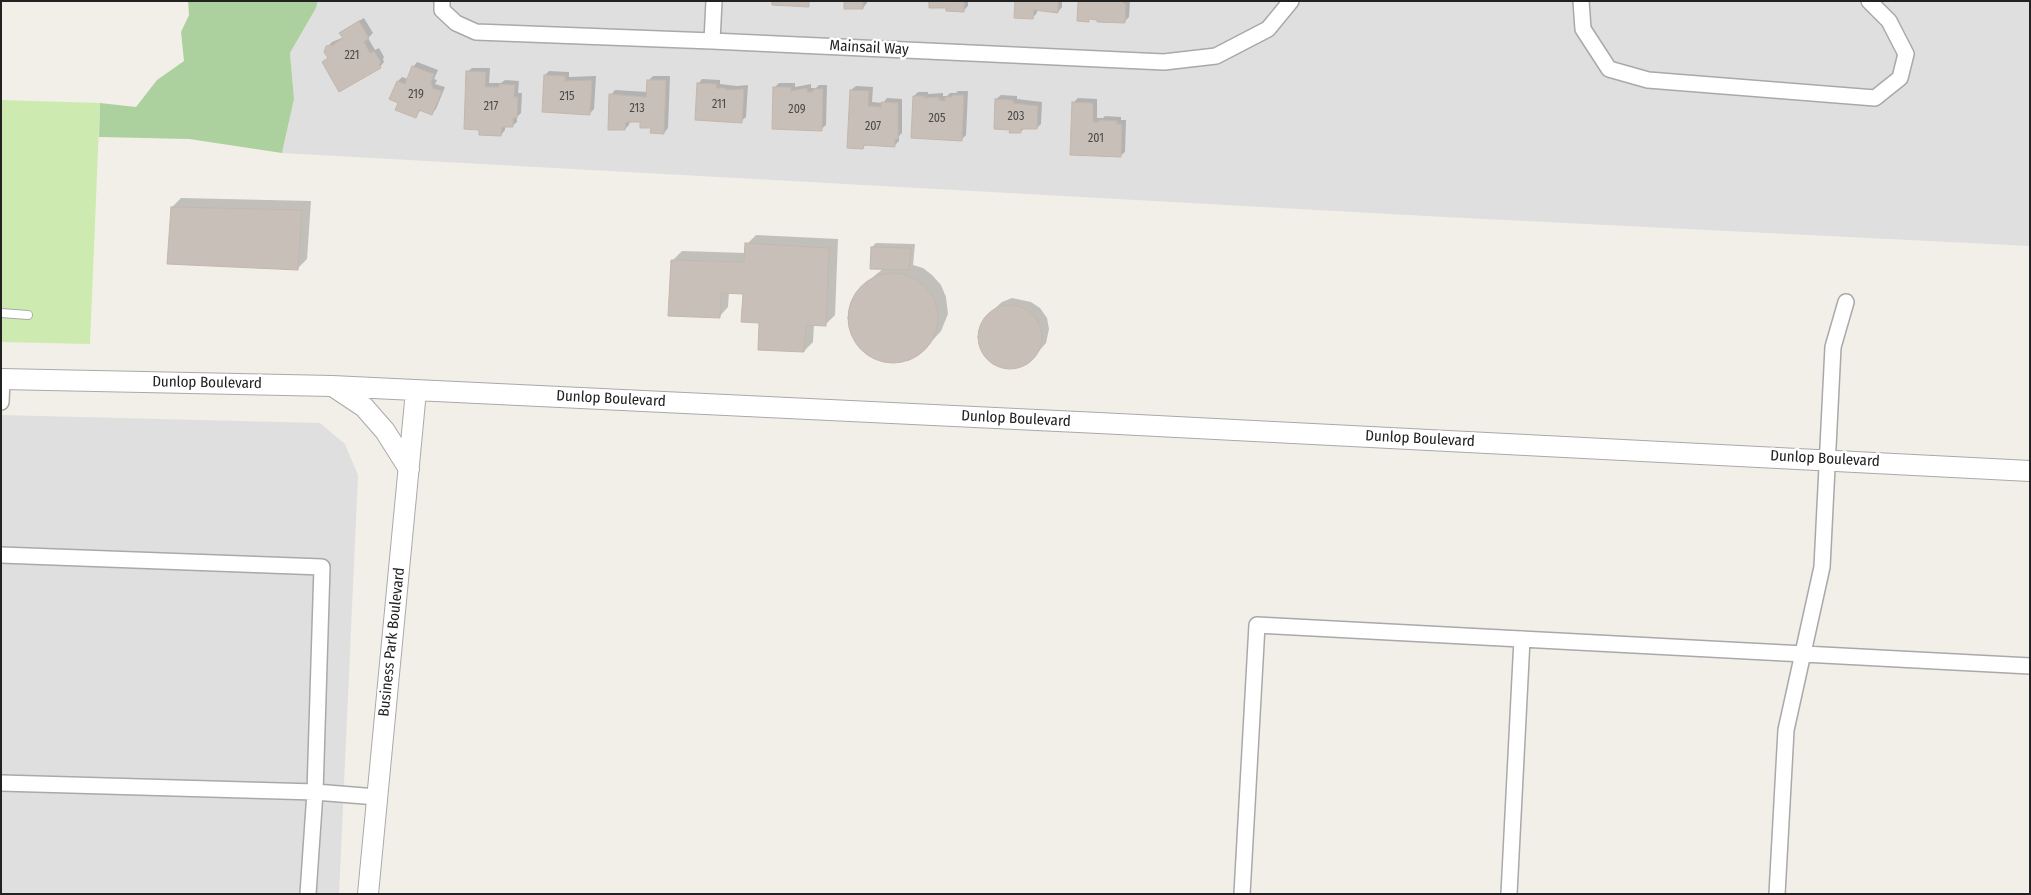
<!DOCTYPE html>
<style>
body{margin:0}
#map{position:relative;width:2031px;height:895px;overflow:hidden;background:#f2efe9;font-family:"Fira Sans Condensed",sans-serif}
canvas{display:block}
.frame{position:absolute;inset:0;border:2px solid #222;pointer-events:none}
</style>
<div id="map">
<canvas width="2031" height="895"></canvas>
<div class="frame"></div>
</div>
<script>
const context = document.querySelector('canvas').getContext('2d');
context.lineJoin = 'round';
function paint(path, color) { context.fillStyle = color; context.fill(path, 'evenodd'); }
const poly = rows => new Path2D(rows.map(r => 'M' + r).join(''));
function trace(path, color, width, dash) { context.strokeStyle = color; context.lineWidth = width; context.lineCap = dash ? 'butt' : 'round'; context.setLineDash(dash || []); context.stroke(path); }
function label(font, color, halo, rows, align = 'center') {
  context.font = font + ' "Fira Sans Condensed",sans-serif'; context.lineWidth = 5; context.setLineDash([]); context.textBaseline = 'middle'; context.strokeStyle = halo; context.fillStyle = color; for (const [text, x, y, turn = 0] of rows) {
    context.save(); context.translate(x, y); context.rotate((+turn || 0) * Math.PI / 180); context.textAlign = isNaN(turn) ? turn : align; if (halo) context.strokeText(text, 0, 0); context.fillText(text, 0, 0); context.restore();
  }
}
paint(poly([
 [318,1,2030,1,2030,246,1445,217,282,153,294,99,290,53,316,8],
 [1,415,320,423,345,444,358,475,339,894,1,894]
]), '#e0dfdf');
paint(poly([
 [1,100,100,103,90,344,1,342]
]), '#cdebb0');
paint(poly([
 [188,1,318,1,316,8,290,53,294,99,282,153,189,139,99,137,100,103,136,107,157,80,184,61,181,32,189,15]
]), '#add19e');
paint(poly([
 [846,1,867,1,867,3,863,8],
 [930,1,968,1,968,6,963,11],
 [1016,1,1062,1,1062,7,1058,12,1037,9,1037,13,1032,18],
 [1079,1,1130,1,1129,17,1124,22,1091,18,1088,20],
 [364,18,373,33,368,38,375,50,379,48,384,57,383,59,384,62,380,67,323,62,329,57,327,47,332,42,344,37,341,33,345,29],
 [417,62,438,70,434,79,437,80,435,84,445,87,436,109,431,114,421,110,415,117,400,102,398,81,402,77,408,79,413,67],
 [472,68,490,68,489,83,501,83,505,80,519,81,518,93,522,93,521,113,517,117,517,122,512,126,505,126,505,130,501,135,467,72],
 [549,71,569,72,569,77,596,76,594,109,589,114,545,75],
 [653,76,670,76,668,128,664,133,641,121,630,121,629,125,625,129,611,95,615,90,648,92,648,81],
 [702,79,720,80,720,84,737,86,748,85,746,117,741,121,698,84],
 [779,83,795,83,795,87,811,84,811,88,816,88,819,85,827,85,826,125,821,129,775,87],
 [856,86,873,87,872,102,883,103,887,98,902,99,902,133,899,136,899,141,895,145,866,144,863,147,851,90],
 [958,91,968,91,966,135,961,140,914,96,918,92,928,92,928,94,943,93,943,96,947,96,950,93,956,93],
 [1001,95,1017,96,1017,99,1042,102,1041,124,1037,128,1025,128,1020,132,1011,129,996,99],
 [1078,98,1097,99,1097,118,1103,118,1105,116,1121,117,1121,120,1126,120,1125,152,1120,156,1074,102],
 [181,198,311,201,307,259,298,268,172,207],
 [756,235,838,239,835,315,826,324,814,324,813,342,804,351,760,321,744,293,729,292,728,307,719,317,672,261,682,251,746,253,747,244],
 [876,243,915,244,913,265,923,268,932,275,941,285,946,297,948,314,941,331,922,352,908,361,878,359,866,354,852,335,849,323,855,296,873,277,884,268,872,247],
 [1012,298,1031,302,1040,308,1047,318,1049,329,1046,343,1033,358,1025,365,1016,368,1004,368,993,364,985,355,979,345,978,333,984,318,1002,302]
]), '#0003');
const building = poly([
 [772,1,809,1,809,7,772,5,772,1],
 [844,1,863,1,863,9,844,9,844,1],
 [923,1,964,1,964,12,946,11,946,8,929,8,929,2,923,1],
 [1015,1,1058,1,1058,13,1034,10,1033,19,1014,18,1015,1],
 [1078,1,1123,1,1123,3,1126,4,1125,23,1097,22,1097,20,1089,19,1089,22,1077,21,1078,1],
 [359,21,369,38,364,42,370,53,374,51,381,62,379,64,381,68,339,92,322,62,328,58,324,52,326,46,333,45,343,38,339,33,359,21],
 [412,66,434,74,431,84,433,85,432,88,442,91,432,115,419,110,416,118,395,110,398,103,389,99,397,81,405,84,412,66],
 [466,71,486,72,485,87,499,87,499,84,515,85,514,97,518,97,517,118,513,118,513,127,502,127,501,136,479,135,479,130,464,129,466,71],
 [544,75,565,76,565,81,592,80,590,115,542,112,544,75],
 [647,80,666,80,664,134,650,133,651,128,640,128,640,122,626,122,625,130,608,130,609,94,646,97,647,80],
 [697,83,717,84,716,88,726,88,726,90,744,89,742,123,695,120,697,83],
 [773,87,791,87,791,91,807,88,807,92,813,92,813,89,823,89,822,131,772,129,773,87],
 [850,90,869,91,868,106,881,107,881,102,898,103,898,139,895,139,895,147,864,145,863,149,847,148,850,90],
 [953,95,964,95,962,141,911,138,913,96,925,96,924,98,939,97,939,100,945,101,945,97,952,97,953,95],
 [995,99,1013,100,1013,103,1038,106,1037,129,1021,129,1021,133,1009,133,1010,130,994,129,995,99],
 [1072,102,1093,103,1093,122,1099,122,1099,120,1117,121,1117,124,1122,124,1121,157,1070,155,1072,102],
 [171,207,302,210,298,270,167,264,171,207],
 [745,243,829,248,826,326,806,325,804,352,758,350,759,323,741,322,743,294,721,293,720,318,668,316,671,260,744,262,745,243],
 [871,247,911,248,909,270,870,269,871,247],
 '848 318a45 45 0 1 1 90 0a45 45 0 1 1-90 0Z',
 '978 337a32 32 0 1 1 64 0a32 32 0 1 1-64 0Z'
]);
paint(building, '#c7bfb8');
trace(building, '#c4b6ab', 1);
const service = poly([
 [1,313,28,315]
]);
const minor = poly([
 [442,1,442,10,456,23,476,32,712,41,1164,62,1216,56,1268,29,1291,1],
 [1581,1,1583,29,1609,69,1648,80,1875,98,1900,78,1906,54,1889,21,1869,1],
 [712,41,714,1],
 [1,402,2,379],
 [1,555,322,567,315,792,308,894],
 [1,783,315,792,377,797],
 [1242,894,1257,625,2030,666],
 [1509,894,1522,639],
 [1777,894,1786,730,1822,567,1833,347,1846,302]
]);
const tertiary = poly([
 [1,379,332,386,1099,423,2030,471],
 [334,387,364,407,385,431,409,469],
 [368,894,416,391]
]);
trace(service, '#a9a9a9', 10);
trace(minor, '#a9a9a9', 18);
trace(tertiary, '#a9a9a9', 22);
trace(service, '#fff', 8);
trace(minor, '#fff', 15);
trace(tertiary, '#fff', 20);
label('12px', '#4b4948', null, [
 ["221",352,56],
 ["219",416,95],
 ["215",567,97],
 ["211",719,105],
 ["217",491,107],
 ["213",637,109],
 ["209",797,110],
 ["203",1016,117],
 ["205",937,119],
 ["207",873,127],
 ["201",1096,139]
]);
label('15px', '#222', '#fff', [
 ["Mainsail Way",869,48,3],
 ["Dunlop Boulevard",207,383,1],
 ["Dunlop Boulevard",611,399,3],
 ["Dunlop Boulevard",1016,419,3],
 ["Dunlop Boulevard",1420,439,3],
 ["Dunlop Boulevard",1825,459,3],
 ["Business Park Boulevard",392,642,-84]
]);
</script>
